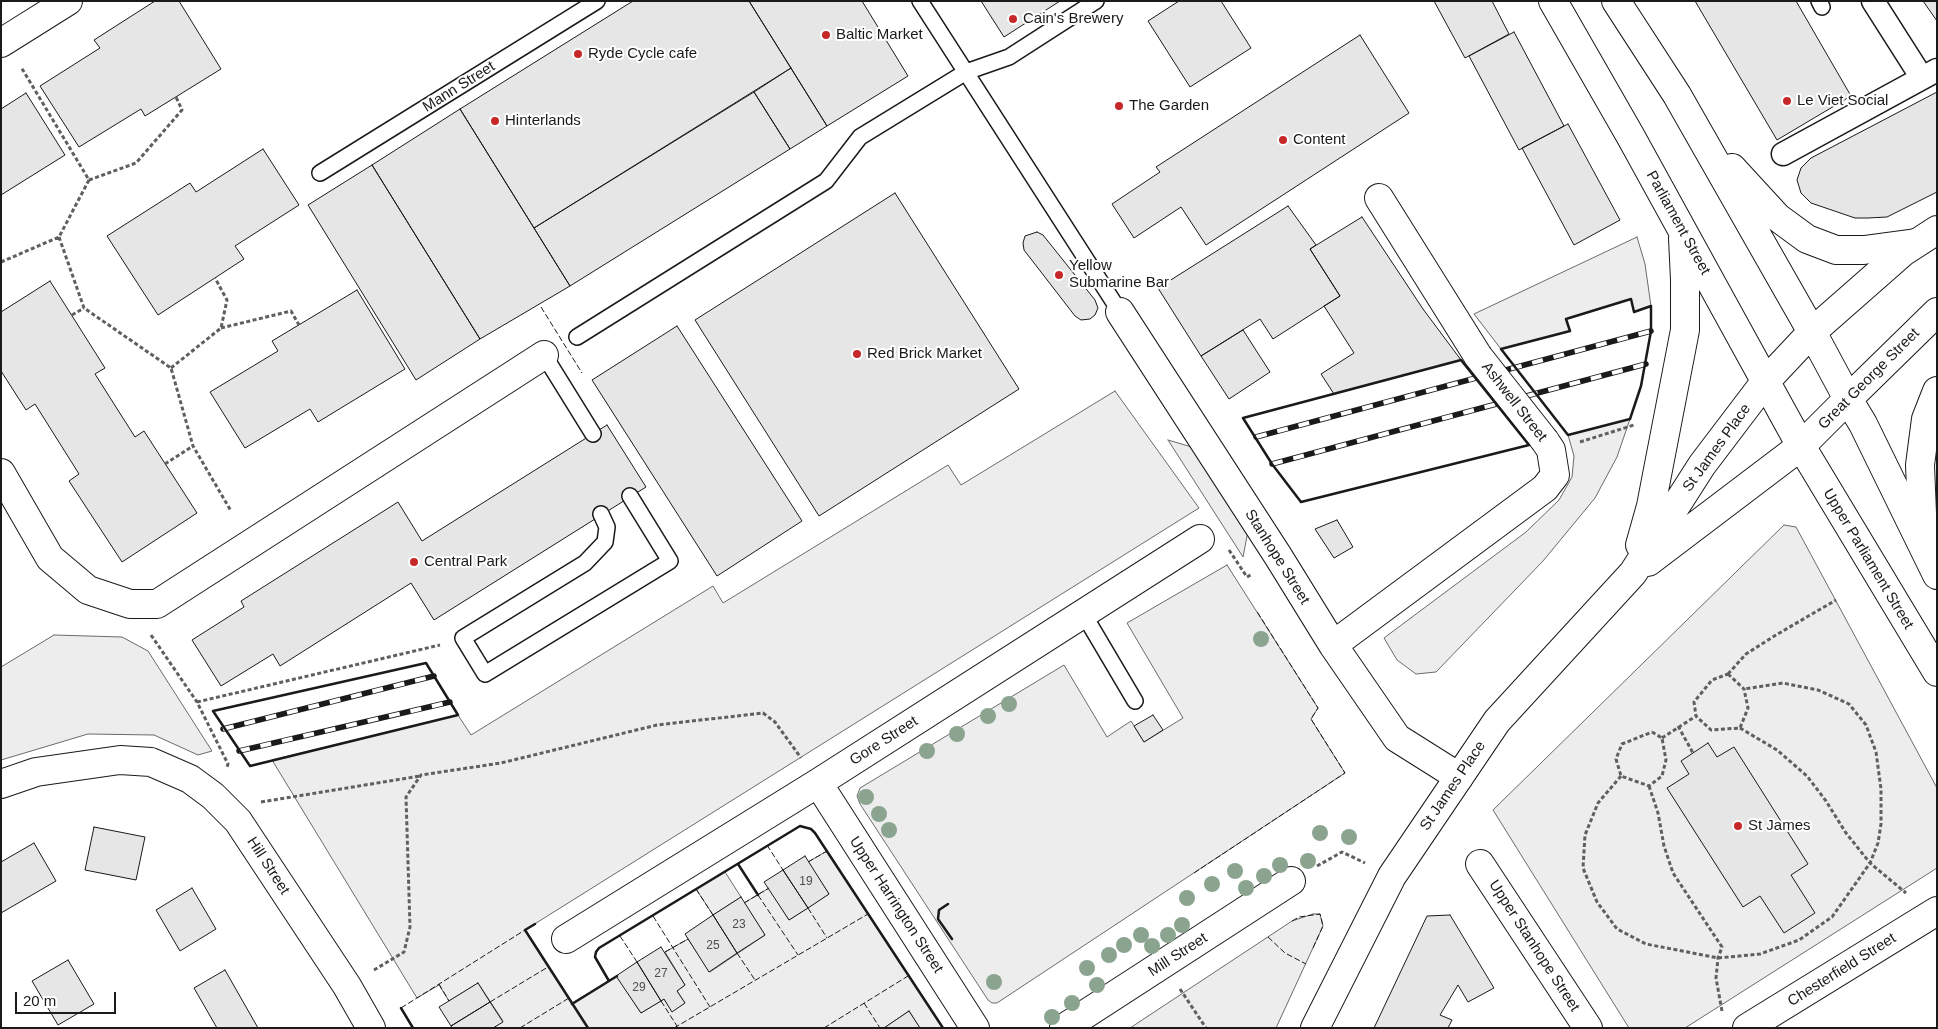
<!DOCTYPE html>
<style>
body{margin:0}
#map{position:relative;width:1938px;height:1029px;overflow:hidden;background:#fff;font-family:Arial,sans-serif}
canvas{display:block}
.frame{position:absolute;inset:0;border:2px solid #1a1a1a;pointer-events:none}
.scale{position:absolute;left:15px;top:992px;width:101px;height:22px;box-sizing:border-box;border:2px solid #1a1a1a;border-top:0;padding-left:6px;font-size:15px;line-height:18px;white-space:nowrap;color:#1a1a1a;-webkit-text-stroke:4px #fff;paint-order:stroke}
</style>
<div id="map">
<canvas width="1938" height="1029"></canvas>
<div class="frame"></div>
<div class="scale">20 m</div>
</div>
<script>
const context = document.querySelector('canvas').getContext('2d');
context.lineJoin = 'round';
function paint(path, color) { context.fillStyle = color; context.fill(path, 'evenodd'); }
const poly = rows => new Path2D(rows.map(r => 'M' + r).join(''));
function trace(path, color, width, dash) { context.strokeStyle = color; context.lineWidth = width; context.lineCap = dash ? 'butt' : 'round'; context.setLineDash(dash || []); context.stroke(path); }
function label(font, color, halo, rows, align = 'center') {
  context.font = font + ' Arial,sans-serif'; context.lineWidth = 4; context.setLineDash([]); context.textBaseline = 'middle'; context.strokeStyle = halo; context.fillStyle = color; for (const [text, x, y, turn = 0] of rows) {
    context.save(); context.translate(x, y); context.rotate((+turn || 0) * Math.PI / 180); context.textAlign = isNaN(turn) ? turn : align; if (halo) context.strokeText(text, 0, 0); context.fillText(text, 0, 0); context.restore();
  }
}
const green = poly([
 [1637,237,1645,264,1651,306,1634,312,1631,299,1566,319,1570,331,1501,349,1474,314,1637,237],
 [1115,391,1199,508,525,930,572,1003,617,976,641,1013,664,999,672,1011,685,1003,677,991,685,985,665,952,688,939,710,972,765,935,744,903,769,888,789,920,829,894,808,862,827,851,943,1028,920,1028,909,1011,884,1028,493,1028,503,1021,478,983,449,1001,439,985,417,998,272,760,458,715,471,735,713,586,723,603,948,465,961,485,1115,391],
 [1630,419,1617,457,1595,498,1543,561,1436,672,1416,674,1397,660,1384,638,1526,532,1559,500,1572,477,1574,456,1568,435,1630,419],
 [1168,440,1195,448,1248,531,1243,557,1168,440],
 [1784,525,1796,527,1937,788,1937,868,1685,1028,1629,1028,1493,810,1784,525],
 [1227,565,1318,708,1311,719,1345,773,997,1003,992,1003,988,1000,860,804,857,796,860,788,1064,665,1107,737,1131,721,1144,742,1183,718,1127,623,1227,565],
 [54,635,122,637,148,651,212,751,198,755,154,735,88,734,1,760,1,667,54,635],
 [725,872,741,897,713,915,696,889,725,872],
 [1313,914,1320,914,1323,926,1276,1028,1130,1028,1292,921,1313,914]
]);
paint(green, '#ededed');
trace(green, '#6a6a6a', 1);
const building = poly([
 [155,1,179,1,221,69,145,116,141,109,79,147,40,86,100,48,94,40,155,1],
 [633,1,749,1,791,68,534,228,460,109,633,1],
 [749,1,862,1,908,76,827,126,749,1],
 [981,1,1060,1,1004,37,981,1],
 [1179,1,1221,1,1251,48,1190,87,1148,21,1179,1],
 [1434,1,1492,1,1509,34,1465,58,1434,1],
 [1695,1,1796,1,1851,96,1777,140,1695,1],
 [1923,1,1937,1,1937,21,1923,1],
 [1514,32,1564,126,1519,150,1469,56,1514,32],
 [1360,35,1409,113,1206,245,1181,207,1134,238,1112,204,1160,172,1156,167,1360,35],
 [791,68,827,126,790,149,754,92,791,68],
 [754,92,790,149,570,286,534,228,754,92],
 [1937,92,1937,192,1887,217,1868,218,1855,218,1811,203,1801,193,1797,180,1801,168,1811,158,1937,92],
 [26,93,65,155,1,195,1,109,26,93],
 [460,109,570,286,480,339,372,165,460,109],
 [1568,124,1620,220,1574,245,1522,148,1568,124],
 [263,149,299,205,235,246,244,259,158,315,107,236,190,183,196,192,263,149],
 [372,165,480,339,416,380,308,205,372,165],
 [895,193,1019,389,819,516,695,320,895,193],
 [1288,206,1316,245,1310,249,1340,296,1273,339,1260,319,1201,356,1158,288,1288,206],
 [1362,217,1423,309,1461,360,1334,394,1321,374,1354,353,1324,306,1340,296,1310,249,1362,217],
 [1037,232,1043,235,1095,300,1098,308,1095,315,1090,319,1081,320,1075,316,1024,250,1023,243,1025,236,1037,232],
 [50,281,105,368,95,374,135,437,144,431,197,513,122,562,69,481,79,474,35,404,26,410,1,371,1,312,50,281],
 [357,290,405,369,318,422,310,409,245,448,210,392,278,351,272,341,357,290],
 [677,326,802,521,717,576,592,380,677,326],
 [1243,330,1270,372,1229,399,1201,356,1243,330],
 [607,425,646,487,434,620,411,583,280,666,273,654,221,686,192,640,244,607,241,601,398,502,422,541,607,425],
 [1337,520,1353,547,1334,558,1315,529,1337,520],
 [1153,715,1163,730,1144,742,1134,726,1153,715],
 [1708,743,1717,757,1734,747,1808,864,1791,875,1815,913,1784,933,1760,896,1743,907,1667,788,1689,774,1681,761,1708,743],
 [94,827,145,837,136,880,85,870,94,827],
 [34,843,56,881,1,913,1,862,34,843],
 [805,856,829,894,808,908,783,870,805,856],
 [783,870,808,908,789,920,764,882,783,870],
 [192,888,216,929,180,951,156,910,192,888],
 [741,897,765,935,737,953,713,915,741,897],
 [713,915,737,953,709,972,685,934,713,915],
 [1450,915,1494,988,1468,1002,1458,985,1440,1015,1452,1020,1448,1028,1374,1028,1427,916,1450,915],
 [661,947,685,985,677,991,685,1003,672,1012,664,999,661,1001,637,962,661,947],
 [68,960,94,1004,58,1025,32,981,68,960],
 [637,962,661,1001,641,1013,616,976,637,962],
 [225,970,258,1028,217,1028,194,988,225,970],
 [478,983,490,1002,451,1026,439,1007,478,983],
 [490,1002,503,1022,493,1028,452,1028,451,1026,490,1002],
 [909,1011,920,1028,884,1028,909,1011]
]);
paint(building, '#e6e6e6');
trace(building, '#1a1a1a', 1);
const service = poly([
 [920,1,1120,312],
 [1819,1,1822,7],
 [320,173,597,1],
 [577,337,826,181,860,137,966,72,1009,57,1096,1],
 [544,355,593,434],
 [601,514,607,527,605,542,585,563,463,638,485,674,670,561,630,496],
 [1083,613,1135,701]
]);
const pedestrian = poly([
 [1873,1,1922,78],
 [1783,154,1937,70]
]);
const minor = poly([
 [1,43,68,1],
 [1379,198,1478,356],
 [1120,312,1278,556,1333,645,1397,738,1459,777],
 [1,473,50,558,88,590,130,604,157,604,544,355],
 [1333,645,1545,488,1555,475,1551,450,1545,441],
 [818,783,975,1028],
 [1,784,36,772,120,760,151,762,190,779,213,796,238,821,347,986,371,1028],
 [1480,864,1588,1028],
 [566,939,818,783,1200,539],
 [1064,1028,1291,881],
 [1747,1028,1937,911]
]);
const primary = poly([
 [1812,332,1903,252,1937,230],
 [1848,399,1937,312],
 [1927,549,1922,513,1920,465,1926,419,1937,391]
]);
const trunk = poly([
 [1553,1,1631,137,1801,446,1937,672],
 [1616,1,1677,95,1812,332,1848,399,1863,424,1937,575],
 [1732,168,1777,217,1807,239,1836,250,1864,250,1916,243],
 [1640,545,1651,506,1685,330,1685,280,1683,238],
 [1648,562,1801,446,1848,399],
 [1315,1028,1392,876,1497,721,1633,573,1702,465,1765,382,1812,332]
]);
trace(service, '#1a1a1a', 18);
trace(pedestrian, '#1a1a1a', 25);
trace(minor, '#1a1a1a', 30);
trace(primary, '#1a1a1a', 30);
trace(trunk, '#1a1a1a', 30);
trace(poly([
 [89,180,136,163,182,110,176,97],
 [59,237,84,308,171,368,193,446,231,511],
 [1,262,59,237,89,180,21,67],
 [72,315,84,308],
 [221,328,291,311,299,325],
 [171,368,221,328,227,300,215,278],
 [1580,442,1634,425],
 [165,464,193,446],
 [1229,550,1247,577,1252,574],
 [151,635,197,702,228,764,227,767],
 [1728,674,1744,689,1748,708,1740,728,1711,730,1696,716,1694,702,1712,680,1728,674],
 [1728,674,1746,654,1776,635,1836,600],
 [197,702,440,645],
 [1678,726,1693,753],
 [1740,728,1777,750,1807,776,1826,801,1846,833,1870,863,1906,893],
 [1652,732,1662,738,1666,760,1662,776,1649,786,1621,776,1616,759,1622,744,1652,732],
 [1662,738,1696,716],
 [1621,776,1598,803,1585,835,1583,868,1597,902,1617,929,1646,944,1718,958,1760,954,1799,940,1832,917,1870,863,1878,843,1881,824,1881,789,1876,752,1866,725,1849,704,1818,690,1783,683,1744,689],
 [1649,786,1658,813,1664,846,1673,873,1722,947,1718,958,1716,978,1722,1011],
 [261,802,420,776],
 [1317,866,1342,852,1365,863],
 [374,970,404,952,410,927,406,797,421,775,501,763,657,725,763,713,775,722,801,758],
 [1180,989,1206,1028]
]), '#5f5f5f', 3, [4, 2.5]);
trace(service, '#fff', 15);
trace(pedestrian, '#fff', 22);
trace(minor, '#fff', 28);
trace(primary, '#fff', 28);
trace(trunk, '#fff', 28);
const rail = poly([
 [1256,437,1651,331],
 [1272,464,1646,364],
 [223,729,434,676],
 [239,751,450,702]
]);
trace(rail, '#1a1a1a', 5.5);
trace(rail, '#fff', 4, [11]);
const minorBridge = poly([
 [1478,356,1545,441]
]);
trace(minorBridge, '#1a1a1a', 30, []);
trace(minorBridge, '#fff', 28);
trace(poly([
 [541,307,582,373],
 [767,845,783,870],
 [808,862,827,851],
 [1194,873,1345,773,1311,719,1318,708,1256,610],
 [696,889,713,915],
 [758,895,798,955],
 [744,903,769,888],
 [808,908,827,938],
 [653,916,710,1007],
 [1292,921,1299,917,1320,914,1323,926,1313,948],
 [620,936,637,962],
 [1268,937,1285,953,1306,964],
 [665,952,688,939],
 [737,953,755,980],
 [439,984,449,1001],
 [661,1001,677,1026],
 [490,1002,548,967],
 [864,1003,880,1028],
 [401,1008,525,930],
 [520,1028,569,998],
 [674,1028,868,914],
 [824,1028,908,976]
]), '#1a1a1a', 1, [6, 2.5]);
trace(poly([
 [1631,299,1634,312,1651,306,1651,331,1641,386,1630,419,1568,435,1501,349,1570,331,1566,319,1631,299],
 [1461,360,1529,445,1301,502,1272,464,1243,418,1461,360],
 [426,663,458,715,250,766,213,711,426,663],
 [738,864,758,895],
 [948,904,939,910,938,919,952,939],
 [535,924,525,930,588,1028],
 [609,981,617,976],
 [572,1004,609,981,595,957,596,952,599,948,800,826,811,829,815,833,943,1028],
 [401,1008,413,1028]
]), '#1a1a1a', 2.5);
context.fillStyle = '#8aa48f';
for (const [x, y] of [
 [1261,639],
 [1009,704],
 [988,716],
 [957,734],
 [927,751],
 [866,797],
 [879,814],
 [889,830],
 [1320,833],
 [1349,837],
 [1308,861],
 [1280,865],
 [1235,871],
 [1264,876],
 [1212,884],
 [1246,888],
 [1187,898],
 [1182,925],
 [1141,935],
 [1168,935],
 [1124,945],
 [1152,946],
 [1109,955],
 [1087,968],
 [994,982],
 [1097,985],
 [1072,1003],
 [1052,1017]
]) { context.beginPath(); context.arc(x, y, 8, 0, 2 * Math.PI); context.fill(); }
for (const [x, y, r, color] of [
 [1013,19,5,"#c62828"],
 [826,35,5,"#c62828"],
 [578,54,5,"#c62828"],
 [1787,101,5,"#c62828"],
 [1119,106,5,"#c62828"],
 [495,121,5,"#c62828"],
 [1283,140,5,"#c62828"],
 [1059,275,5,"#c62828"],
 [857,354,5,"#c62828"],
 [414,562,5,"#c62828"],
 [1738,826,5,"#c62828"]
]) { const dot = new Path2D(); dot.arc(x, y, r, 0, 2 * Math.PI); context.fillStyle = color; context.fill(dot); trace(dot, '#fff', 2); }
label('12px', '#4d4d4d', null, [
 ["19",806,882],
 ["23",739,925],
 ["25",713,946],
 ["27",661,974],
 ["29",639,988]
]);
label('15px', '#1a1a1a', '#fff', [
 ["Cain's Brewery",1023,19],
 ["Baltic Market",836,35],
 ["Ryde Cycle cafe",588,54],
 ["Le Viet Social",1797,101],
 ["The Garden",1129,106],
 ["Hinterlands",505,121],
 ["Content",1293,140],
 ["Yellow",1069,266],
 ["Submarine Bar",1069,283],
 ["Red Brick Market",867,354],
 ["Central Park",424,562],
 ["St James",1748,826]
], 'left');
label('15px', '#1a1a1a', '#fff', [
 ["Mann Street",459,87,-32],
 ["Parliament Street",1678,223,61],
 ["Great George Street",1869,379,-45],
 ["Ashwell Street",1514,402,52],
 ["St James Place",1717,448,-54],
 ["Stanhope Street",1277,557,58],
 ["Upper Parliament Street",1868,559,59],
 ["Gore Street",884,741,-33],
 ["St James Place",1453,786,-56],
 ["Hill Street",268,866,57],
 ["Upper Harrington Street",896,905,57],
 ["Upper Stanhope Street",1534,946,57],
 ["Mill Street",1178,955,-33],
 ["Chesterfield Street",1842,970,-32]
]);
</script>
